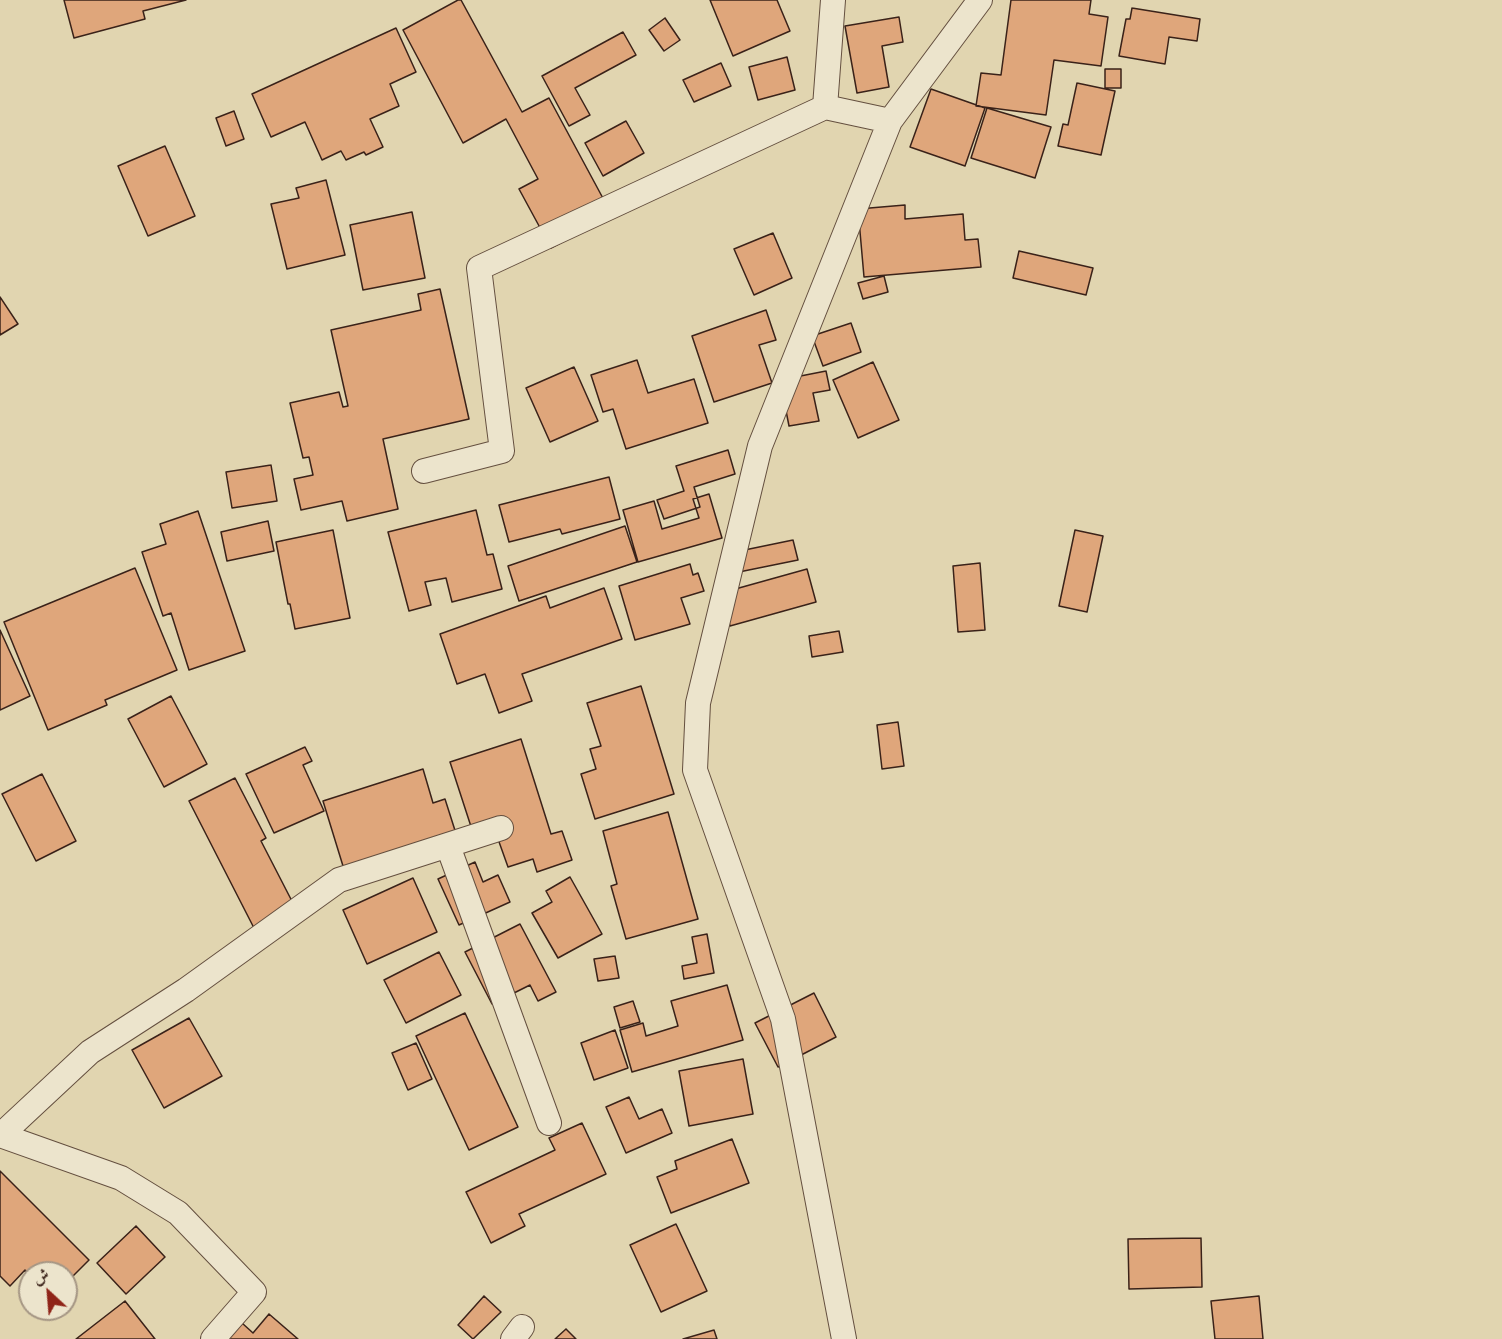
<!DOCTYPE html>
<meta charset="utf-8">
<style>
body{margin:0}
#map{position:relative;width:1502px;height:1339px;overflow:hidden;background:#e1d5b0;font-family:Cardo,Amiri,serif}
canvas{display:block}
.north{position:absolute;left:18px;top:1261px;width:60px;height:60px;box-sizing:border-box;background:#ece4cc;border:2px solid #a59684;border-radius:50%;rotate:334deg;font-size:16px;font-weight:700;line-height:24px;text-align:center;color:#3a2219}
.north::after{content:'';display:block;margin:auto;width:21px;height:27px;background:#8f2418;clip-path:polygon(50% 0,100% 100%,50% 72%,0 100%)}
</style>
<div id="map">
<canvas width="1502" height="1339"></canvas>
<div class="north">ش</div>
</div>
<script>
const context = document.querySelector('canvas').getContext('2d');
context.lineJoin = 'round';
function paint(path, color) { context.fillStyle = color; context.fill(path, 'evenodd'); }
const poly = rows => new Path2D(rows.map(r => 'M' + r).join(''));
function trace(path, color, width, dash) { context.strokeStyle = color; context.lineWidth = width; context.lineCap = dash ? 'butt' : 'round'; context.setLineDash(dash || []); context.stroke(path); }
const building = poly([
 [64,0,186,0,143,11,145,19,74,38,64,0],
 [458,0,461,0,522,112,549,98,612,215,551,248,519,189,538,179,506,119,463,143,403,30,458,0],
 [710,0,777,0,790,31,733,56,710,0],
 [1011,0,1091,0,1089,14,1108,17,1101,66,1054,60,1046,115,976,106,981,73,1001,75,1011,0],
 [1132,8,1200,19,1197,41,1169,37,1165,64,1119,56,1126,19,1130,19,1132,8],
 [899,17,903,42,882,46,889,87,857,93,845,26,899,17],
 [665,18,680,40,664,51,649,30,665,18],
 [396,28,416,72,390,84,399,106,370,119,383,147,366,155,364,152,346,160,341,151,322,160,305,122,271,137,252,94,396,28],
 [623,32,636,55,575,88,590,115,569,126,542,76,623,32],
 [787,57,795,90,758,100,749,67,787,57],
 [721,63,731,86,694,102,683,80,721,63],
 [1105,69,1121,69,1121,88,1105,88,1105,69],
 [1077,83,1115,91,1101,155,1058,146,1063,124,1068,125,1077,83],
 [931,89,985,108,965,166,910,147,931,89],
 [987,108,1051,127,1035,178,971,158,987,108],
 [234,111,244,139,226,146,216,118,234,111],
 [626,121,644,153,603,176,585,143,626,121],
 [165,146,195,216,148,236,118,166,165,146],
 [326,180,345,255,287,269,271,204,299,198,296,188,326,180],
 [905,205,905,219,963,214,965,240,978,239,981,267,864,277,858,209,905,205],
 [412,212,425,278,363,290,350,225,412,212],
 [773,233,792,278,754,295,734,249,773,233],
 [1019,251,1093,268,1086,295,1013,278,1019,251],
 [884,276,888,292,863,299,858,283,884,276],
 [440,289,469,419,383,439,398,509,347,521,342,501,301,510,294,479,313,475,309,457,303,458,290,403,339,392,343,407,348,406,331,330,421,310,418,294,440,289],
 [0,297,18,324,0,335,0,297],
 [766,310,776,340,759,345,772,383,714,402,692,336,766,310],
 [851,323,861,352,823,366,812,336,851,323],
 [637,360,648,393,694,379,708,423,626,449,613,409,603,412,591,375,637,360],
 [873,362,899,420,858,438,833,380,873,362],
 [574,367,598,421,550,442,526,388,574,367],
 [826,371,830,390,813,393,819,421,789,426,780,380,826,371],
 [728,450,735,474,694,487,700,507,664,519,657,500,684,491,676,466,728,450],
 [271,465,277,501,232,508,226,472,271,465],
 [609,477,620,519,562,534,560,529,509,542,499,505,609,477],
 [709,494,722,538,638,562,623,510,654,501,662,529,699,518,693,499,709,494],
 [476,510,487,555,493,554,502,589,452,602,446,578,425,582,431,605,409,611,388,532,476,510],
 [198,511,245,651,189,670,171,613,163,616,142,552,166,544,160,524,198,511],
 [268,521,274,551,227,561,221,532,268,521],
 [625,526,637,562,519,601,508,566,625,526],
 [333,530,350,618,295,629,290,604,288,604,276,542,333,530],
 [1075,530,1103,536,1087,612,1059,606,1075,530],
 [793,540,798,560,734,573,730,553,793,540],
 [980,563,985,630,958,632,953,566,980,563],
 [690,564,693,575,698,573,704,591,681,598,690,624,635,640,619,586,690,564],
 [135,568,177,670,105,700,107,705,48,730,4,622,135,568],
 [807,569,816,602,730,626,721,593,807,569],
 [604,588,622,639,522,674,532,701,499,713,485,674,457,684,440,634,546,596,550,608,604,588],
 [0,630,30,696,0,710,0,630],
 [839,631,843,652,812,657,809,636,839,631],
 [641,686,674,794,595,819,581,774,596,769,590,749,601,746,587,703,641,686],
 [171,696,207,764,164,787,128,719,171,696],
 [898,722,904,766,882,769,877,725,898,722],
 [521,739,551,834,562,831,572,860,537,872,533,859,508,867,498,839,477,845,450,762,521,739],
 [305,747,312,761,303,765,324,811,274,833,246,774,305,747],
 [423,769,433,803,445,799,459,843,347,879,323,801,423,769],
 [42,774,76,841,36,861,2,794,42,774],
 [235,778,266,838,261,841,296,909,255,930,189,801,235,778],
 [668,812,698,919,626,939,611,886,617,884,603,831,668,812],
 [475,862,483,882,498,875,510,902,459,925,438,879,475,862],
 [570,877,602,934,558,958,532,913,552,902,546,891,570,877],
 [413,878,437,932,367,964,343,910,413,878],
 [520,924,556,992,538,1001,530,985,492,1004,465,952,520,924],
 [707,934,714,973,684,979,682,966,697,963,692,937,707,934],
 [439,952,461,995,406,1023,384,980,439,952],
 [615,956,619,978,598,981,594,959,615,956],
 [727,985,743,1040,632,1072,620,1030,643,1023,646,1036,678,1026,671,1001,727,985],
 [814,993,836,1037,778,1067,755,1023,814,993],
 [633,1001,640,1022,620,1028,614,1007,633,1001],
 [465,1013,518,1127,469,1150,416,1036,465,1013],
 [189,1018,222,1076,164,1108,132,1050,189,1018],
 [615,1030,628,1068,594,1080,581,1043,615,1030],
 [416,1043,432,1079,408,1090,392,1053,416,1043],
 [743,1059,753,1114,689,1126,679,1071,743,1059],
 [629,1097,639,1119,662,1109,672,1133,626,1153,606,1107,629,1097],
 [582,1123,606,1174,519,1214,525,1226,491,1243,466,1192,555,1150,549,1138,582,1123],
 [732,1139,749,1183,671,1213,657,1177,677,1169,675,1161,732,1139],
 [0,1171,89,1260,66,1283,66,1273,30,1273,30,1275,25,1270,10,1286,0,1276,0,1171],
 [676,1224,707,1291,661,1312,630,1245,676,1224],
 [136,1226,165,1257,126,1294,97,1263,136,1226],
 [1201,1238,1202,1287,1129,1289,1128,1239,1201,1238],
 [484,1296,501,1312,473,1339,458,1325,484,1296],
 [1259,1296,1263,1339,1215,1339,1211,1301,1259,1296],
 [125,1301,155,1339,76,1339,125,1301],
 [269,1314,298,1339,228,1339,242,1323,253,1333,269,1314],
 [566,1329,576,1339,555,1339,566,1329],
 [714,1330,717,1339,683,1339,714,1330]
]);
paint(building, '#dfa67b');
trace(building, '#3a2219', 1.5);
const minor = poly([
 [825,107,833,0],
 [424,471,502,451,479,268,825,107,890,121],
 [448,846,549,1123],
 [0,1135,121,1178,178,1213,254,1292,213,1339],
 [1,1135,90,1052,186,990,339,880,501,828],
 [513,1339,522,1327],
 [844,1339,783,1019,695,770,698,703,760,446,890,121,980,0]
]);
trace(minor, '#644f3f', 26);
trace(minor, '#ece4cc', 24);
</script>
